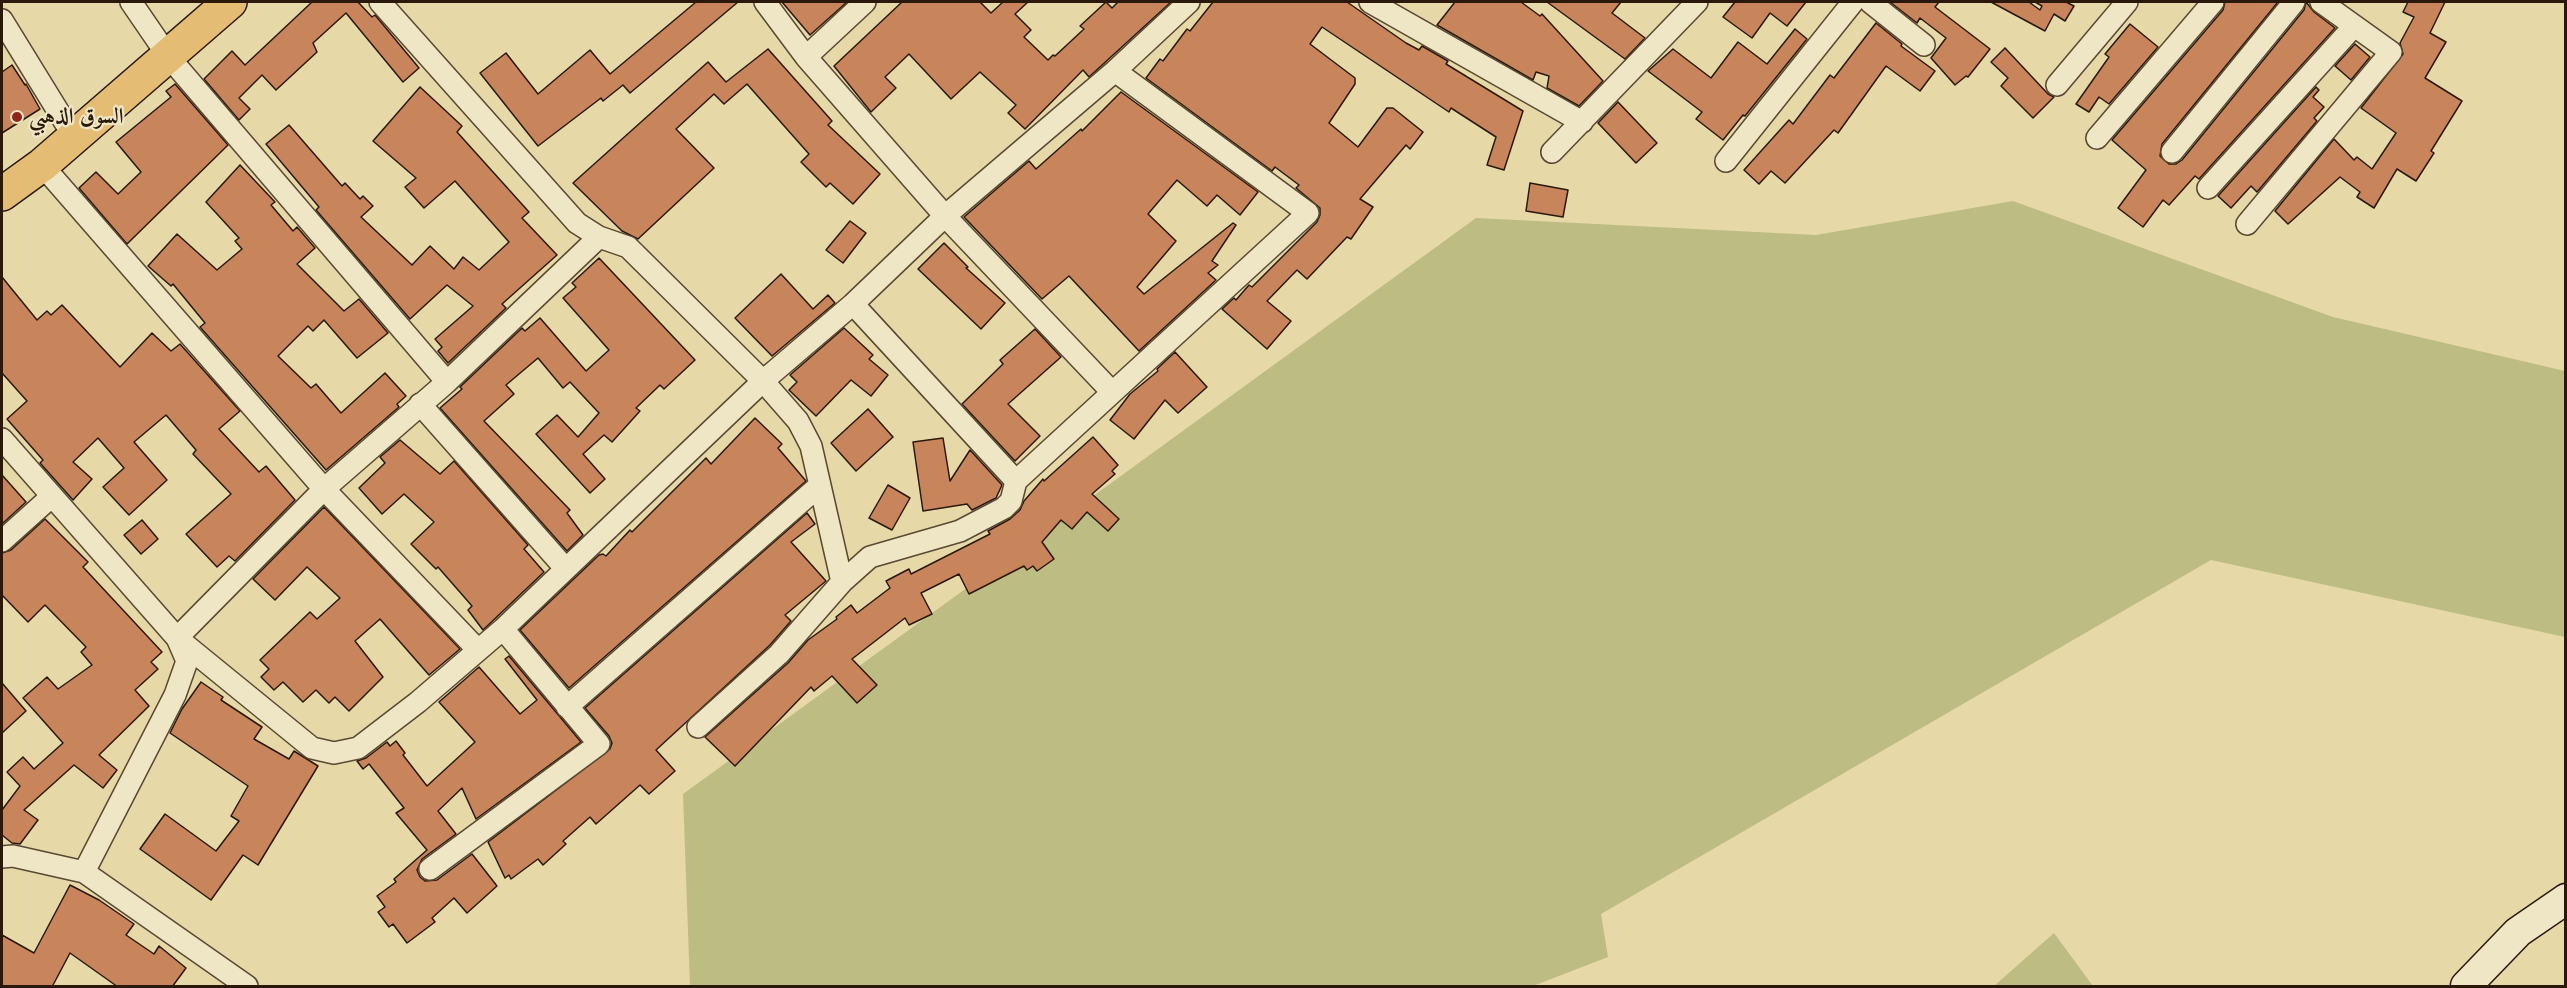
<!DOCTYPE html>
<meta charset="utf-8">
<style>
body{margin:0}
#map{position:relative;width:2567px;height:988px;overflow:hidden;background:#e7d8a8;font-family:"Old Standard TT",serif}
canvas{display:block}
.frame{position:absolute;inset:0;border:3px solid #2a180b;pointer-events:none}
</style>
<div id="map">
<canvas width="2567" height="988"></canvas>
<div class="frame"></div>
</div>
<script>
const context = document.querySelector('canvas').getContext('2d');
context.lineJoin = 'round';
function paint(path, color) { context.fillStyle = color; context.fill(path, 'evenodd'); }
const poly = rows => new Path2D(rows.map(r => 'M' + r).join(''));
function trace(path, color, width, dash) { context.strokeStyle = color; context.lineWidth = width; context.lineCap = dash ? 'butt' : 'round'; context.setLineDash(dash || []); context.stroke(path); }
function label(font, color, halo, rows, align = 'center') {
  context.font = font + ' "Old Standard TT",Amiri,serif'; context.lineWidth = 4.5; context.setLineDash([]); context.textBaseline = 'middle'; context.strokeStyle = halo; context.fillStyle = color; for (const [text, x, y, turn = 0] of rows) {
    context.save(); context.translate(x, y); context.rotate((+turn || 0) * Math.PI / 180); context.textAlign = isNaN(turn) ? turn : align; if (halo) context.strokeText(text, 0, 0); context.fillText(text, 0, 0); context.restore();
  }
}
paint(poly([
 [2013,201,2333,317,2565,371,2565,637,2211,560,1601,914,1608,957,1533,986,690,986,683,794,1476,218,1816,235],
 [2054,933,2093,986,1994,986]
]), '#bdbc83');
const building = poly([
 [312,2,358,2,372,17,375,15,419,68,403,82,346,13,313,43,317,52,276,90,262,75,239,98,250,109,239,120,204,79,232,51,245,65,312,2],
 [696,2,738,2,630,93,623,85,603,101,601,98,538,146,480,73,506,53,538,94,590,50,610,74,696,2],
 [782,2,847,2,810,35,782,2],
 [902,2,980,2,991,13,1003,2,1028,2,1015,14,1031,30,1024,37,1048,60,1053,55,1055,56,1084,29,1080,26,1106,2,1112,8,1118,2,1171,2,1089,77,1083,70,1025,129,1008,113,1016,105,980,72,951,99,909,54,885,77,896,88,871,112,834,66,902,2],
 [1213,2,1347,2,1406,43,1419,50,1422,46,1448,61,1446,64,1523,111,1504,170,1487,165,1496,137,1451,108,1449,112,1322,27,1310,44,1355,78,1355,84,1329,123,1358,147,1387,108,1393,108,1423,132,1410,149,1406,145,1360,199,1373,207,1351,239,1347,237,1307,279,1297,270,1267,301,1291,321,1267,349,1222,309,1234,298,1236,300,1249,285,1252,287,1317,222,1320,215,1320,208,1296,188,1299,185,1275,167,1272,171,1146,78,1160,59,1163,61,1187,29,1190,31,1213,2],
 [1455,2,1521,2,1540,16,1542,14,1603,81,1579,106,1547,88,1549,76,1536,72,1533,80,1437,25,1455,2],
 [1547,2,1621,2,1612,13,1645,38,1625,59,1547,2],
 [1735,2,1806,2,1787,26,1770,13,1752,38,1723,17,1735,2],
 [1890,2,1939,2,1935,7,1990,49,1968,77,1966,76,1955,85,1931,58,1946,38,1920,18,1917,23,1890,2],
 [1991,2,2029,2,2040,10,2042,6,2035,2,2066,2,2074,6,2065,21,2054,14,2045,31,1991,2],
 [2225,2,2278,2,2162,144,2160,156,2169,164,2176,164,2182,160,2304,10,2306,2,2314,12,2335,28,2199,179,2195,176,2169,205,2163,200,2143,227,2118,208,2146,170,2112,140,2223,10,2225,2],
 [2408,2,2445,2,2430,33,2446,42,2425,78,2462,101,2431,151,2434,153,2416,181,2397,169,2374,208,2357,197,2360,192,2340,177,2288,224,2275,211,2334,139,2354,160,2357,157,2372,169,2396,133,2361,108,2403,54,2400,43,2414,17,2403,12,2408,2],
 [1876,23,1902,44,1901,46,1935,71,1920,91,1886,66,1838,133,1834,130,1785,183,1771,171,1759,184,1744,170,1789,120,1793,124,1830,75,1834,78,1876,23],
 [2130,24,2158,47,2109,104,2099,97,2089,112,2076,104,2109,57,2105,54,2130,24],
 [1795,29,1807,39,1745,116,1743,115,1723,140,1696,119,1702,112,1648,71,1673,49,1711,78,1738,42,1767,64,1795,29],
 [2355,44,2370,57,2351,80,2335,66,2355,44],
 [2005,48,2048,94,2054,97,2033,118,2001,86,2008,78,1991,62,2005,48],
 [768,49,832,121,828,125,880,174,853,204,830,183,826,187,801,162,809,154,747,84,724,104,714,94,676,129,714,168,638,239,622,231,573,183,708,62,726,82,768,49],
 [12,65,25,85,26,84,40,109,2,133,2,72,12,65],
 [175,84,228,145,127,244,79,188,96,172,118,194,141,172,116,142,171,97,166,91,175,84],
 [420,87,462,126,457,132,529,212,522,218,557,255,502,304,506,308,448,363,438,351,442,347,435,339,473,306,447,285,410,319,316,210,319,207,266,144,289,125,342,186,345,183,360,199,363,196,373,206,361,217,412,265,430,246,454,269,463,257,479,270,509,242,455,181,424,208,405,187,416,178,373,141,420,87],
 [2316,87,2319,90,2313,97,2324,107,2314,118,2317,121,2257,192,2251,186,2231,208,2218,196,2316,87],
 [1121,92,1258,192,1240,215,1217,195,1207,206,1177,180,1148,214,1176,241,1137,287,1144,294,1233,223,1236,225,1212,261,1218,265,1208,273,1216,280,1139,351,1069,276,1042,299,964,217,1029,161,1036,169,1081,129,1082,131,1121,92],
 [1618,102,1657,143,1636,163,1598,123,1618,102],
 [240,165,275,202,271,205,293,231,297,227,315,248,297,264,344,311,359,299,388,333,357,358,324,320,313,331,308,326,278,356,311,388,316,384,341,413,385,373,406,396,397,404,399,407,326,470,200,327,205,323,173,284,171,286,148,266,177,234,217,270,242,249,235,241,239,238,206,202,240,165],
 [1530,183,1568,190,1563,217,1526,211,1530,183],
 [850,221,866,233,843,263,826,250,850,221],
 [944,243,968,267,966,268,1005,303,981,329,918,269,944,243],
 [599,258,695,360,664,389,660,385,636,408,640,411,612,442,604,435,583,454,605,479,590,493,536,434,557,415,578,437,599,413,570,382,563,388,538,358,506,385,514,394,484,421,570,510,567,513,583,535,567,551,440,408,462,389,460,387,522,328,525,331,540,318,586,371,609,350,563,298,576,287,572,283,599,258],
 [781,274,813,309,828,295,835,303,772,356,735,318,781,274],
 [2,277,37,320,47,311,51,315,62,305,120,367,152,333,171,351,180,344,240,411,219,429,259,472,266,466,295,500,235,561,229,556,217,567,186,534,231,494,193,454,196,450,166,415,134,442,167,480,129,515,103,487,124,468,98,438,73,462,92,479,73,500,40,463,43,460,7,419,27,401,2,373,2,277],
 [844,328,873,355,869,359,888,375,871,396,851,380,816,416,789,390,797,382,790,375,844,328],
 [1035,329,1061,357,1008,404,1040,436,1015,461,962,404,1003,364,1000,360,1035,329],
 [1175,352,1207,387,1178,413,1165,400,1134,439,1110,420,1130,394,1158,371,1157,369,1175,352],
 [868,409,893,437,856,471,831,443,868,409],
 [755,418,782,444,778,448,806,481,569,688,520,630,599,555,603,554,606,556,630,530,632,532,706,458,711,464,755,418],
 [1093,437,1118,465,1112,471,1115,474,1092,494,1119,519,1108,531,1087,512,1072,529,1061,520,1042,542,1054,559,1037,571,1033,566,1027,570,1024,566,969,594,959,574,921,593,932,614,909,625,905,618,852,659,877,685,857,703,832,676,814,691,811,687,735,766,705,737,788,663,808,640,837,619,836,617,851,605,857,613,890,588,886,581,909,569,911,574,990,534,988,531,1010,519,1020,510,1024,501,1043,479,1044,481,1093,437],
 [943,438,950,481,970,450,1002,485,996,498,972,510,967,504,923,511,913,442,943,438],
 [400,440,440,474,454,461,528,545,524,549,544,572,483,630,468,610,472,606,438,567,436,569,411,544,434,522,404,494,382,514,359,488,385,463,380,457,400,440],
 [2,475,26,502,2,524,2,475],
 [888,485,910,498,892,530,869,518,888,485],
 [324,507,460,649,429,675,380,619,355,641,383,677,349,711,335,697,329,703,316,690,303,702,283,682,274,690,261,677,269,669,260,660,310,612,317,619,340,598,307,567,275,600,253,579,324,507],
 [807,513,815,524,791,542,826,581,785,615,791,621,770,645,656,750,675,771,649,794,640,785,596,824,590,817,563,841,566,844,543,865,538,859,511,879,509,875,505,878,488,842,610,749,612,743,609,736,585,708,807,513],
 [45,519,88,562,83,567,162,652,151,662,158,669,135,690,149,706,99,755,117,770,103,788,74,765,24,810,38,820,20,844,12,843,2,835,2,810,20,786,7,772,23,757,34,769,63,743,23,698,47,677,58,689,92,665,81,652,86,647,45,605,28,622,2,595,2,553,11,550,45,519],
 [142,520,158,539,141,554,124,535,142,520],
 [509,656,581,742,476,819,462,788,438,811,456,834,422,859,417,870,420,877,425,881,437,880,472,854,497,886,467,913,454,898,432,918,435,922,407,943,393,924,389,927,378,912,385,907,377,896,396,882,394,879,427,850,396,813,404,808,369,764,363,769,357,761,366,758,387,742,390,746,396,741,405,753,403,755,427,786,475,742,439,702,479,667,520,714,537,700,505,659,509,656],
 [201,682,223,697,221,700,262,727,254,739,289,759,294,751,318,766,258,865,243,855,211,900,140,849,165,814,216,851,239,821,231,816,248,786,170,733,182,709,201,682],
 [2,683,26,711,2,733,2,683],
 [70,885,99,900,134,924,126,935,154,954,159,946,186,968,172,987,118,987,70,953,52,987,2,987,2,935,34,953,70,885]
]);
paint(building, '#c8855b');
trace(building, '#2a180b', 1.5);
const minor = poly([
 [131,2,168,56,447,382],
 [380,2,577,223,599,237,628,247,763,381,798,421,811,446,842,582,779,654,698,727],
 [765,2,806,57],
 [865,2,806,57,945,216,1112,392],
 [1370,2,1582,122],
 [1870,2,1924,45],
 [2,20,74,137],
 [2057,85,2127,2],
 [2097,138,2213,2],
 [1552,152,1697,2],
 [2172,152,2294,2],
 [1726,161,1853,2],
 [42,165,324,489,477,649],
 [2208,188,2354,26],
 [2247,224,2391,52,2321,2],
 [599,237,447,382,324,489,177,638,312,748,334,753,358,748,418,702,503,629,763,381,853,304,945,216,1115,71,1189,2],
 [853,304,1016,481],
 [420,404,565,568],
 [2,439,177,638,187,661,175,695,84,872],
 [2,541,51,497],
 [842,582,870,557,960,531,1004,508,1011,501,1016,481,1308,213,1115,71],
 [567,707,819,486],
 [2,857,13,856,84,872,247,986],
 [430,869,599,744,503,629]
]);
const secondary = poly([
 [2466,986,2518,932,2566,899]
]);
const primary = poly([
 [2,194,42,165,230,2]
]);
trace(minor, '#594832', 24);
trace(secondary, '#2a180b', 33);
trace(primary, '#2a180b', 36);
trace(minor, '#efe6c6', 21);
trace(secondary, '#efe6c6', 30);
trace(primary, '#e4bc74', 33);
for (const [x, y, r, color] of [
 [17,117,6,"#8f2418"]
]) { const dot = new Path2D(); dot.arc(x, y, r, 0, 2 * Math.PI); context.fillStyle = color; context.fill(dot); trace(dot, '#efe6c6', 2); }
label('bold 22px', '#2a180b', '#efe6c6', [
 ["السوق الذهبي",29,117]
], 'left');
</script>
